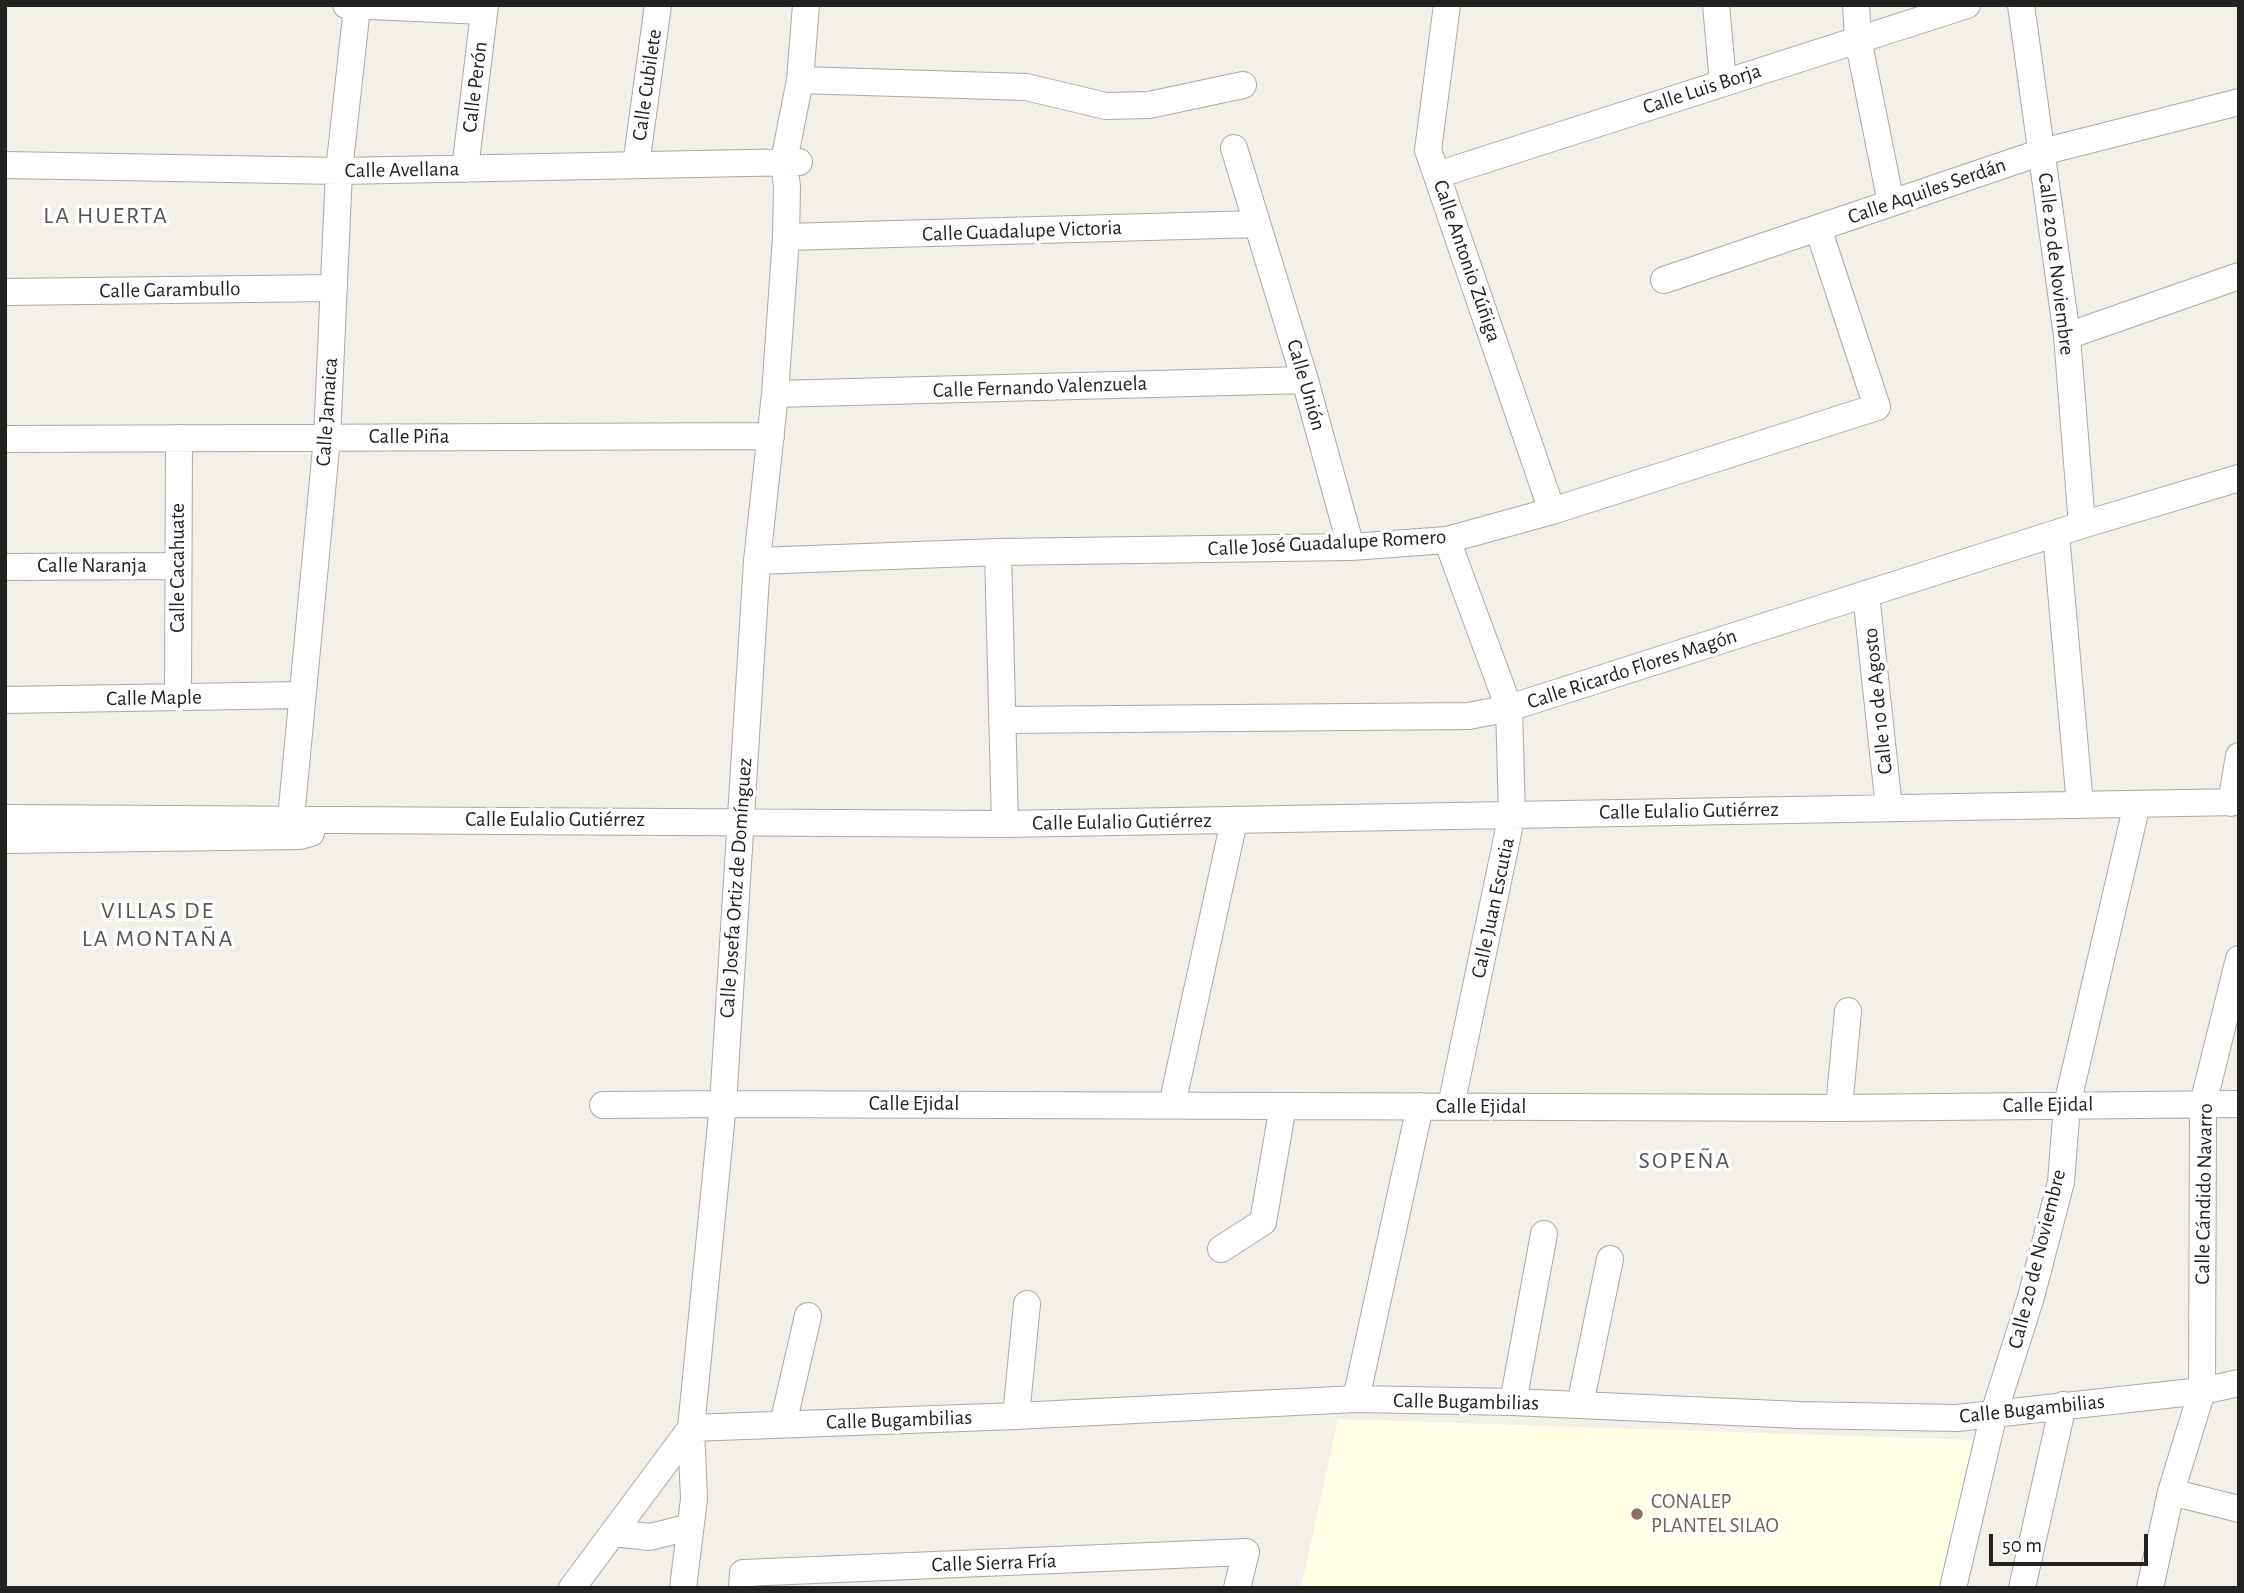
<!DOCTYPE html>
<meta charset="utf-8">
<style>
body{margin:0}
#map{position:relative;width:2244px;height:1593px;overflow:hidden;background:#f2efe9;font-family:"Alegreya Sans",sans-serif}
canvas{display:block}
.frame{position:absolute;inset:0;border:7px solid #222;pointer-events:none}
.scale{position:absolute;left:1989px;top:1534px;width:159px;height:32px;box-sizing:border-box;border:4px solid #222;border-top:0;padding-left:9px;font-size:21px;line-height:24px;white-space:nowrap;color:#222;-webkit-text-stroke:5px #fff;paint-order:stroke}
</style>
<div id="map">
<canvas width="2244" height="1593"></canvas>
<div class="frame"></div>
<div class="scale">50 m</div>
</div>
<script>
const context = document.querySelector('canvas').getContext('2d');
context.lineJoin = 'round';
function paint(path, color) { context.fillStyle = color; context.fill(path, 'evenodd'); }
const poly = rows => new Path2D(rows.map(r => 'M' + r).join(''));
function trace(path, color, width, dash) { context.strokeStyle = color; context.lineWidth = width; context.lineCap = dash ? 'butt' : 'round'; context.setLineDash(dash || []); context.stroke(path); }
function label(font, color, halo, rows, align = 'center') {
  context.font = font + ' "Alegreya Sans",sans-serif'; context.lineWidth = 7; context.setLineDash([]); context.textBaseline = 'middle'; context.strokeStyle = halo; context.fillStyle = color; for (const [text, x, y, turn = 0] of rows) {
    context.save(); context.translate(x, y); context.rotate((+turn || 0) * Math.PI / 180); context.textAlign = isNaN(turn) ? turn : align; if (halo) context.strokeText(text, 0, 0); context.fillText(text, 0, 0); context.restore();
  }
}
paint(poly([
 [1338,1419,1973,1440,1939,1588,1301,1588]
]), '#ffffe5');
const minor = poly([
 [346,5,484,11],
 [1447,5,1428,150,1552,511],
 [1716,5,1723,82],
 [1856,5,1858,39,1891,203],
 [2021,5,2067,336,2082,525],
 [800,80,1026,87,1106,106,1149,105,1243,85],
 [1234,148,1305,380,1351,547],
 [5,165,339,171,799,162],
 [636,165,658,5],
 [465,169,485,5],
 [1437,175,1967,5],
 [786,237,1257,224],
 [1664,280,2042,152,2239,102],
 [5,292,334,288],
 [2067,336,2239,276],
 [775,394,1305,380],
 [5,439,771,436],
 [2056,534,2080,805],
 [1447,540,1509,708,1512,814,1451,1106],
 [998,552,1005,824],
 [757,561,998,552,1351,547,1447,540,1552,511,1877,407,1818,228],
 [5,567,178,566],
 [1866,594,1889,808],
 [178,697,179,438],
 [5,700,302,695],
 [1002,720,1469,716,1509,708,2082,525,2239,478],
 [2231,803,2239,756],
 [5,818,1005,824,2239,802],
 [291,818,327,438,339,171,357,7],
 [5,840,300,836,311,833],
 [603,1105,723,1104,1839,1108,2239,1104],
 [1172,1105,1234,821],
 [1839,1108,1848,1011],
 [1221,1249,1263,1222,1283,1106],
 [1356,1399,1420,1106],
 [1513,1402,1544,1234],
 [1580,1405,1610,1259],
 [1016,1416,1027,1304],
 [783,1424,808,1316],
 [691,1428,1016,1416,1356,1399,1513,1402,1799,1415,1957,1418,2202,1391,2239,1383],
 [2171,1492,2239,1509],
 [613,1533,650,1537,690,1527],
 [572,1588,691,1428],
 [683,1588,694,1499,691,1428,723,1104,757,561,775,394,786,237,787,187,784,161,800,80,806,5],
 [742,1588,743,1573,1246,1552,1237,1588],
 [1953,1588,1994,1413,2031,1297,2061,1182,2067,1105,2137,804],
 [2022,1588,2063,1405],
 [2150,1588,2171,1492,2202,1391,2203,1104,2239,959]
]);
trace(minor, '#a9a9a9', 28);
trace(minor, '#fff', 26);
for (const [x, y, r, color] of [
 [1637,1514,7,"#8d6e63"]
]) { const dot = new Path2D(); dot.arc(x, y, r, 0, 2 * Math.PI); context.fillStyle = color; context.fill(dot); trace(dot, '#fff', 2.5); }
label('21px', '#222', '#fff', [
 ["Calle Cubilete",647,85,-82],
 ["Calle Perón",475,87,-83],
 ["Calle Luis Borja",1702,89,-18],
 ["Calle Avellana",402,170,-1],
 ["Calle Aquiles Serdán",1927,191,-19],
 ["Calle Guadalupe Victoria",1022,231,-2],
 ["Calle Antonio Zúñiga",1467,261,71],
 ["Calle 20 de Noviembre",2056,264,83],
 ["Calle Garambullo",170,290,-1],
 ["Calle Unión",1306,385,74],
 ["Calle Fernando Valenzuela",1040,387,-2],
 ["Calle Jamaica",327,412,-86],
 ["Calle Piña",409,437],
 ["Calle José Guadalupe Romero",1327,543,-3],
 ["Calle Naranja",92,566],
 ["Calle Cacahuate",178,568,-90],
 ["Calle Ricardo Flores Magón",1632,669,-18],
 ["Calle Maple",154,698,-1],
 ["Calle 10 de Agosto",1878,701,-96],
 ["Calle Eulalio Gutiérrez",1689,811,-1],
 ["Calle Eulalio Gutiérrez",555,820],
 ["Calle Eulalio Gutiérrez",1122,822,-1],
 ["Calle Josefa Ortiz de Domínguez",736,888,-86],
 ["Calle Juan Escutia",1493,908,-78],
 ["Calle Ejidal",914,1104],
 ["Calle Ejidal",2048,1105,-1],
 ["Calle Ejidal",1481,1107],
 ["Calle Cándido Navarro",2204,1194,-89],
 ["Calle 20 de Noviembre",2037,1259,-76],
 ["Calle Bugambilias",1466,1402,1],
 ["Calle Bugambilias",2032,1409,-6],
 ["Calle Bugambilias",899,1420,-2],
 ["Calle Sierra Fría",994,1563,-2]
]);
label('21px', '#785e54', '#fff', [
 ["CONALEP",1651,1502],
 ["PLANTEL SILAO",1651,1526]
], 'left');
context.letterSpacing = '2px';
label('24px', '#555', '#fff', [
 ["LA HUERTA",106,216],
 ["VILLAS DE",158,911],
 ["LA MONTAÑA",158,939],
 ["SOPEÑA",1685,1161]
]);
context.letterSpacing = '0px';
</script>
